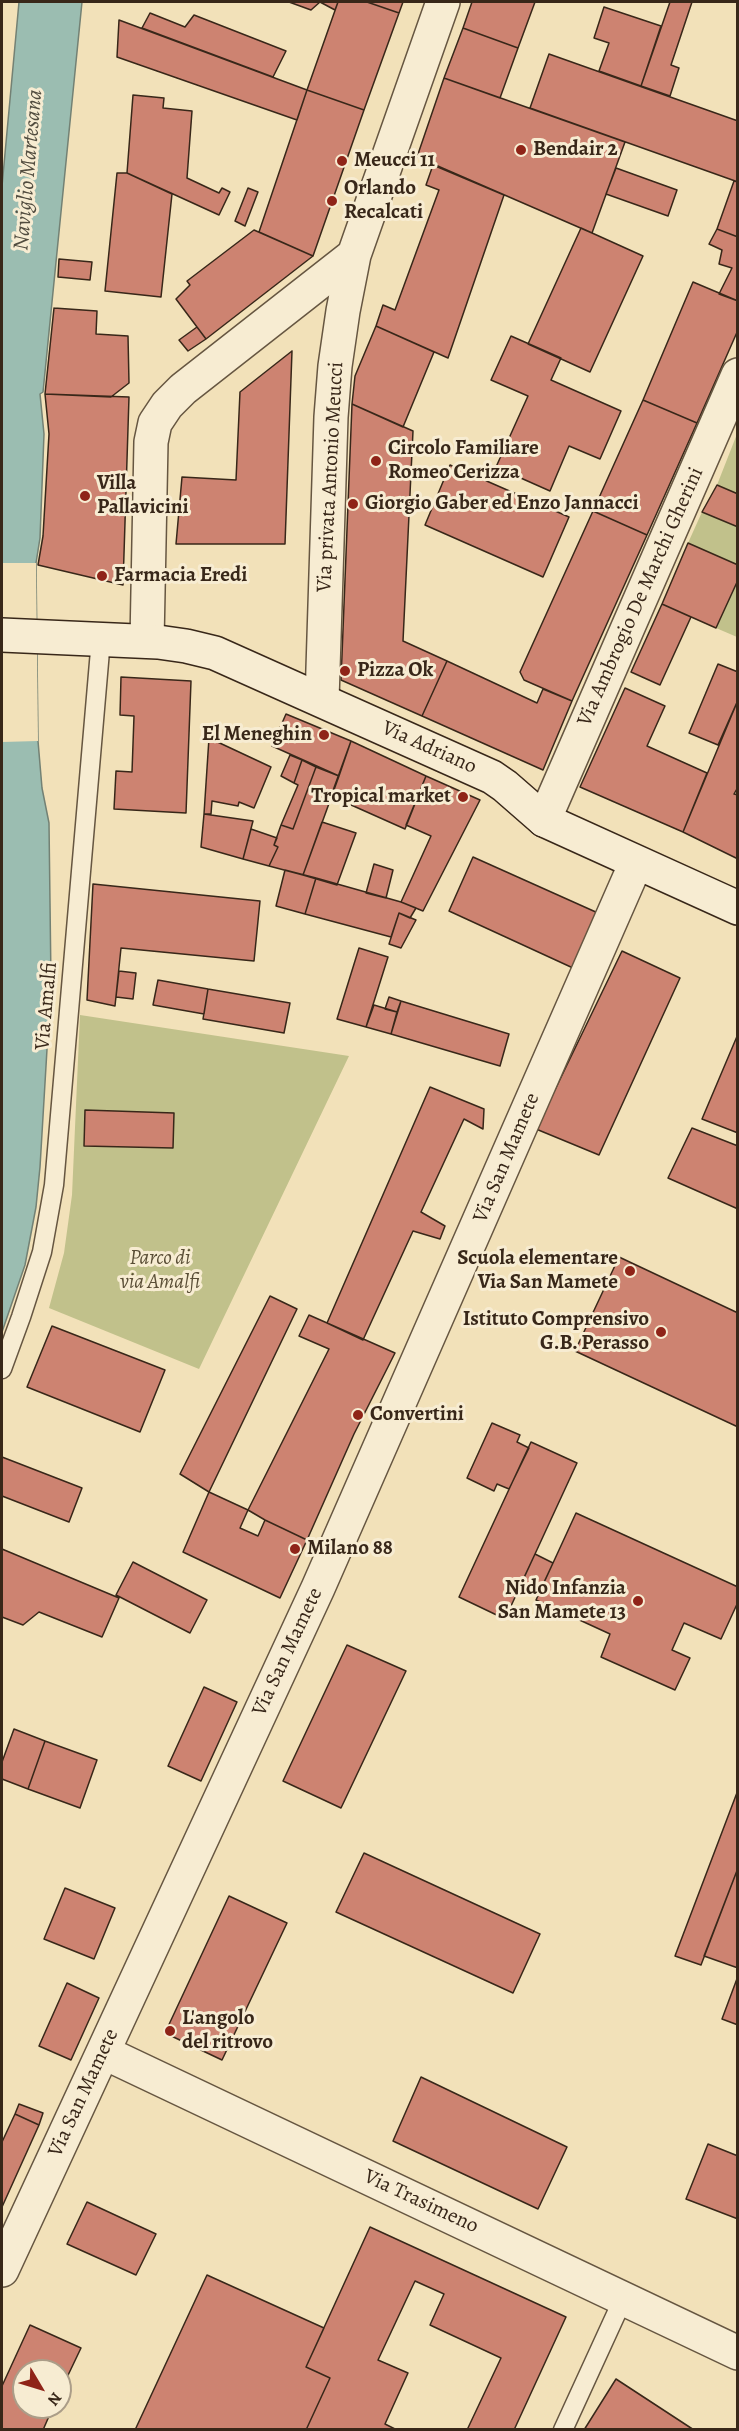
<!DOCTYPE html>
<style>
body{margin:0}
#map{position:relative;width:739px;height:2431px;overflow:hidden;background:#f2e1b9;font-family:Alegreya,serif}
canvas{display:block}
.frame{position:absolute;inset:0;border:3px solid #382719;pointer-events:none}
.north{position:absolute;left:12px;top:2359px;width:60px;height:60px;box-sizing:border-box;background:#f7ecd2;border:2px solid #ab9d88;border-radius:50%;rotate:128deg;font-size:16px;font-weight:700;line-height:24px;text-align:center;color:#382719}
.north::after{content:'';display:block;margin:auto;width:21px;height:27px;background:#8f2418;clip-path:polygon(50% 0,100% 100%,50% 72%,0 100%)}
</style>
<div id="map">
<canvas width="739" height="2431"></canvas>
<div class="frame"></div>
<div class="north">N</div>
</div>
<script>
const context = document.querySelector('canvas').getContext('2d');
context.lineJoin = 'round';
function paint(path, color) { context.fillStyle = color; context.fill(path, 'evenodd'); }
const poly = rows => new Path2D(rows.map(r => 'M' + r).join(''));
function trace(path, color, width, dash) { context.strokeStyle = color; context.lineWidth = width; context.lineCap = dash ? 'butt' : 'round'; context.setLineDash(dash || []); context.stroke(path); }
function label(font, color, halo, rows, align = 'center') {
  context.font = font + ' Alegreya,serif'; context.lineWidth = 6; context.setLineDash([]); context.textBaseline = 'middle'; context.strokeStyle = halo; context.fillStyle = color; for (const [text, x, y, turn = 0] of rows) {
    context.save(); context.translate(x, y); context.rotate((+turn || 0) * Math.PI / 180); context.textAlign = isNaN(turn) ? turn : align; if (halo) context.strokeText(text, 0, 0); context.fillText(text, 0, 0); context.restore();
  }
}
paint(poly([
 [737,434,737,494,717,485],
 [702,512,737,527,737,565,688,543],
 [737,580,737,637,716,628],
 [80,1015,349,1056,199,1369,49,1308,64,1253,72,1195]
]), '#c1c18b');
const water = poly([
 [19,2,82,2,43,392,40,394,44,434,40,538,36,563,38,741,42,788,49,823,51,982,40,1167,36,1207,25,1265,2,1332,2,186,19,2]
]);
paint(water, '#9bbdb1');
trace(water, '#738174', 1.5);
paint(poly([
 [2,563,36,563,38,741,2,742]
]), '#f2e1b9');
const building = poly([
 [289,2,338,2,335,10,320,2,311,10,289,2],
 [338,2,367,2,399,13,364,110,307,90,338,2],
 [367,2,403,2,399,13,367,2],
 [472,2,535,2,518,48,463,28,472,2],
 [670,2,692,2,671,65,679,68,670,96,641,86,670,2],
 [604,7,661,26,641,86,599,71,609,43,594,38,604,7],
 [150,13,185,27,194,15,286,51,273,77,142,28,150,13],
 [119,20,307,90,297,120,117,57,119,20],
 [463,28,518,48,500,98,444,78,463,28],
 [549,54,738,121,738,182,530,108,549,54],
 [444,78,625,142,592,233,417,157,444,78],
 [307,90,364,110,313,256,259,232,307,90],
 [133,95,164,98,163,108,192,111,187,178,219,193,222,188,230,192,219,215,127,173,133,95],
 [433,165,504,195,448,358,376,326,383,305,395,310,439,190,426,185,433,165],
 [616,168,677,190,668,216,606,194,616,168],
 [117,173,127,173,172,194,161,297,105,291,117,173],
 [734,181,738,182,738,237,717,229,734,181],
 [248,188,258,192,245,226,235,221,248,188],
 [581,228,643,256,590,372,528,344,581,228],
 [717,229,738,237,738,301,719,294,732,268,719,264,722,250,709,244,717,229],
 [254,230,313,256,206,339,176,299,190,285,187,281,254,230],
 [59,259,92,262,90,280,58,277,59,259],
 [693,282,738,301,738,330,697,423,643,400,693,282],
 [54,308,97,311,96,334,128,336,129,383,111,397,45,394,54,308],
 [376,326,434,352,403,427,352,404,355,376,376,326],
 [197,327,206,339,188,351,179,340,197,327],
 [511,336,561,358,551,380,621,411,600,459,569,446,550,491,496,467,528,396,491,380,511,336],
 [292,351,285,544,176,544,182,477,236,480,240,392,292,351],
 [45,394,129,397,123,585,38,565,43,536,49,434,45,394],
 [643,400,697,423,647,535,593,511,643,400],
 [352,404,413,431,403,641,447,661,422,716,341,680,352,404],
 [450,465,569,517,543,577,425,525,450,465],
 [717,485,738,494,738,527,702,512,717,485],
 [593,511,647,535,572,701,524,680,520,672,593,511],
 [688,543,738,565,738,580,716,628,662,604,688,543],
 [662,604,691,617,660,685,631,672,662,604],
 [447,661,537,703,543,689,572,701,543,770,422,716,447,661],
 [718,664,738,672,738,700,718,745,689,733,718,664],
 [121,677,191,681,186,813,114,809,116,771,132,772,134,716,120,715,121,677],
 [625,688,665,706,647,746,707,773,683,832,580,787,625,688],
 [738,700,738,787,734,794,738,795,738,859,683,832,738,700],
 [286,714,351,741,339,776,272,746,286,714],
 [209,738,271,767,254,808,239,802,238,806,212,801,211,814,204,814,209,738],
 [351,741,426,776,405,829,331,796,351,741],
 [290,755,302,760,294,783,281,776,290,755],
 [302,760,316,767,293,829,281,825,298,785,294,783,302,760],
 [316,767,339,776,303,875,269,866,278,847,274,845,281,825,293,829,316,767],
 [426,776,480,800,423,911,401,902,431,836,406,825,426,776],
 [204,814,253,821,243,859,201,847,204,814],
 [322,822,356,833,337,885,303,875,322,822],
 [251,829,277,838,274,845,278,847,269,866,243,859,251,829],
 [473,857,598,913,573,968,449,911,473,857],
 [374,864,393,870,386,898,366,893,374,864],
 [285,870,316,878,305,914,276,906,285,870],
 [316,878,401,902,416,908,410,918,399,913,391,937,305,914,316,878],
 [93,884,260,901,254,961,121,948,115,1006,87,1000,93,884],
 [399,913,416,920,401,948,389,944,399,913],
 [359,948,388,957,366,1027,337,1019,359,948],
 [622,951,680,978,599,1155,536,1129,622,951],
 [119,971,136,973,133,999,116,997,119,971],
 [158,980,208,989,204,1014,153,1005,158,980],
 [208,989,290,1003,284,1033,203,1019,208,989],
 [389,997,401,1001,397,1012,385,1009,389,997],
 [401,1001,509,1034,500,1066,391,1034,401,1001],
 [374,1005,397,1012,391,1034,366,1027,374,1005],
 [738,1034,738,1133,702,1119,738,1034],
 [430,1087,484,1109,483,1129,464,1119,421,1212,445,1226,440,1239,413,1231,363,1340,327,1323,430,1087],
 [85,1110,174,1113,173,1148,84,1146,85,1110],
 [692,1128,738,1146,738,1209,668,1178,692,1128],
 [619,1257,738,1313,738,1427,575,1351,619,1257],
 [270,1296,297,1309,209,1492,180,1474,270,1296],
 [309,1315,395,1353,354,1434,307,1540,265,1520,248,1510,329,1349,299,1336,309,1315],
 [52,1326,165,1370,140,1432,27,1387,52,1326],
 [492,1423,520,1435,517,1442,529,1448,509,1489,497,1484,494,1491,467,1478,492,1423],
 [531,1442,577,1463,505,1619,459,1597,531,1442],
 [2,1457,82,1488,69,1522,2,1496,2,1457],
 [209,1492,248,1510,240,1528,258,1536,265,1520,307,1540,280,1598,183,1552,209,1492],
 [576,1513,738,1587,738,1602,721,1639,684,1623,672,1650,690,1658,675,1690,601,1657,610,1634,536,1600,576,1513],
 [2,1549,119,1598,102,1637,39,1612,23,1625,2,1617,2,1549],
 [535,1554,553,1563,538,1595,520,1586,535,1554],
 [133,1562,207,1600,190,1633,116,1595,133,1562],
 [347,1645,406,1671,341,1808,283,1781,347,1645],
 [204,1687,237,1702,201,1781,168,1766,204,1687],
 [14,1729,45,1741,28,1789,2,1779,2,1762,14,1729],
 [45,1741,97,1760,80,1808,28,1789,45,1741],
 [738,1790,738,1868,701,1965,675,1956,738,1790],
 [364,1853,540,1934,513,1993,336,1912,364,1853],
 [738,1868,738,1968,704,1956,738,1868],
 [65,1888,115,1908,94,1959,44,1939,65,1888],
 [229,1896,287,1923,222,2060,165,2033,229,1896],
 [738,1976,738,2025,722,2019,738,1976],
 [67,1983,99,1998,71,2060,39,2046,67,1983],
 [421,2077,567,2147,538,2209,393,2141,421,2077],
 [19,2104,43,2113,39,2125,15,2114,19,2104],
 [15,2114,39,2125,2,2207,2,2142,15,2114],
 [708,2144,738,2156,738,2219,686,2199,708,2144],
 [87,2202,156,2234,136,2275,67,2244,87,2202],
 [370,2227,566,2317,514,2430,467,2430,501,2358,430,2325,444,2294,415,2281,378,2360,408,2373,385,2424,397,2430,306,2430,330,2378,306,2367,370,2227],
 [207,2275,324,2328,306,2367,330,2378,306,2430,135,2430,207,2275],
 [30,2325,81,2348,60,2392,60,2371,24,2371,24,2407,53,2407,43,2430,2,2430,2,2386,30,2325],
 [616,2379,694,2430,584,2430,616,2379]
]);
paint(building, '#cd8371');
trace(building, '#382719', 1.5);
const lane = poly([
 [2,1369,21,1317,42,1252,54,1185,101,639],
 [563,2430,623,2299]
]);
const street = poly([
 [147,641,151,442,155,423,167,405,183,389,354,255],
 [322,700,331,417,335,366,343,311,354,255,443,2],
 [544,820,738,375],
 [103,2052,738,2353],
 [2,2270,318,1588,636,863]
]);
const secondary = poly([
 [2,635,158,642,186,646,215,653,492,777,505,786,544,820,738,908]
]);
trace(lane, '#665641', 21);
trace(street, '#665641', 36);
trace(secondary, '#382719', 36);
trace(lane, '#f7ecd2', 18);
trace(street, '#f7ecd2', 33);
trace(secondary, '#f7ecd2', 33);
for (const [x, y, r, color] of [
 [521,150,6,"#8f2418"],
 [342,161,6,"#8f2418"],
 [332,201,6,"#8f2418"],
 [376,461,6,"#8f2418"],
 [85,496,6,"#8f2418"],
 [353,504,6,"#8f2418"],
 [102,576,6,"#8f2418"],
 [345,671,6,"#8f2418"],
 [324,735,6,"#8f2418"],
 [463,797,6,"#8f2418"],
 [630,1271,6,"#8f2418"],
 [661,1332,6,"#8f2418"],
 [358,1415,6,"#8f2418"],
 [295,1549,6,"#8f2418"],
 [638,1601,6,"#8f2418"],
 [170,2031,6,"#8f2418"]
]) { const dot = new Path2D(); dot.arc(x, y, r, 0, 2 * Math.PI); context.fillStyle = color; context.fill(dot); trace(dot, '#f7ecd2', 2); }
label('bold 21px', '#382719', '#f7ecd2', [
 ["Bendair 2",533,150],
 ["Meucci 11",354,161],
 ["Orlando",344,189],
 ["Recalcati",344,213],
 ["Circolo Familiare",388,449],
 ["Romeo Cerizza",388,473],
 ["Villa",97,484],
 ["Pallavicini",97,508],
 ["Giorgio Gaber ed Enzo Jannacci",365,504],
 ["Farmacia Eredi",114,576],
 ["Pizza Ok",357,671],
 ["El Meneghin",312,735,"right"],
 ["Tropical market",451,797,"right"],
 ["Scuola elementare",618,1259,"right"],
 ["Via San Mamete",618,1283,"right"],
 ["Istituto Comprensivo",649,1320,"right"],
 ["G.B. Perasso",649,1344,"right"],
 ["Convertini",370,1415],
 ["Milano 88",307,1549],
 ["Nido Infanzia",626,1589,"right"],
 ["San Mamete 13",626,1613,"right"],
 ["L'angolo",182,2019],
 ["del ritrovo",182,2043]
], 'left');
label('21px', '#382719', '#f7ecd2', [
 ["Via privata Antonio Meucci",331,477,-87],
 ["Via Ambrogio De Marchi Gherini",641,597,-66],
 ["Via Adriano",429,748,24],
 ["Via Amalfi",47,1006,-85],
 ["Via San Mamete",507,1158,-67],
 ["Via San Mamete",288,1652,-65],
 ["Via San Mamete",84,2093,-65],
 ["Via Trasimeno",421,2202,25]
]);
label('italic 21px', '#5a4e36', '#f7ecd2', [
 ["Parco di",160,1259],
 ["via Amalfi",160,1283]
]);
label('italic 22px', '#514c3f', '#f7ecd2', [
 ["Naviglio Martesana",29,170,-85]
]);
</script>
